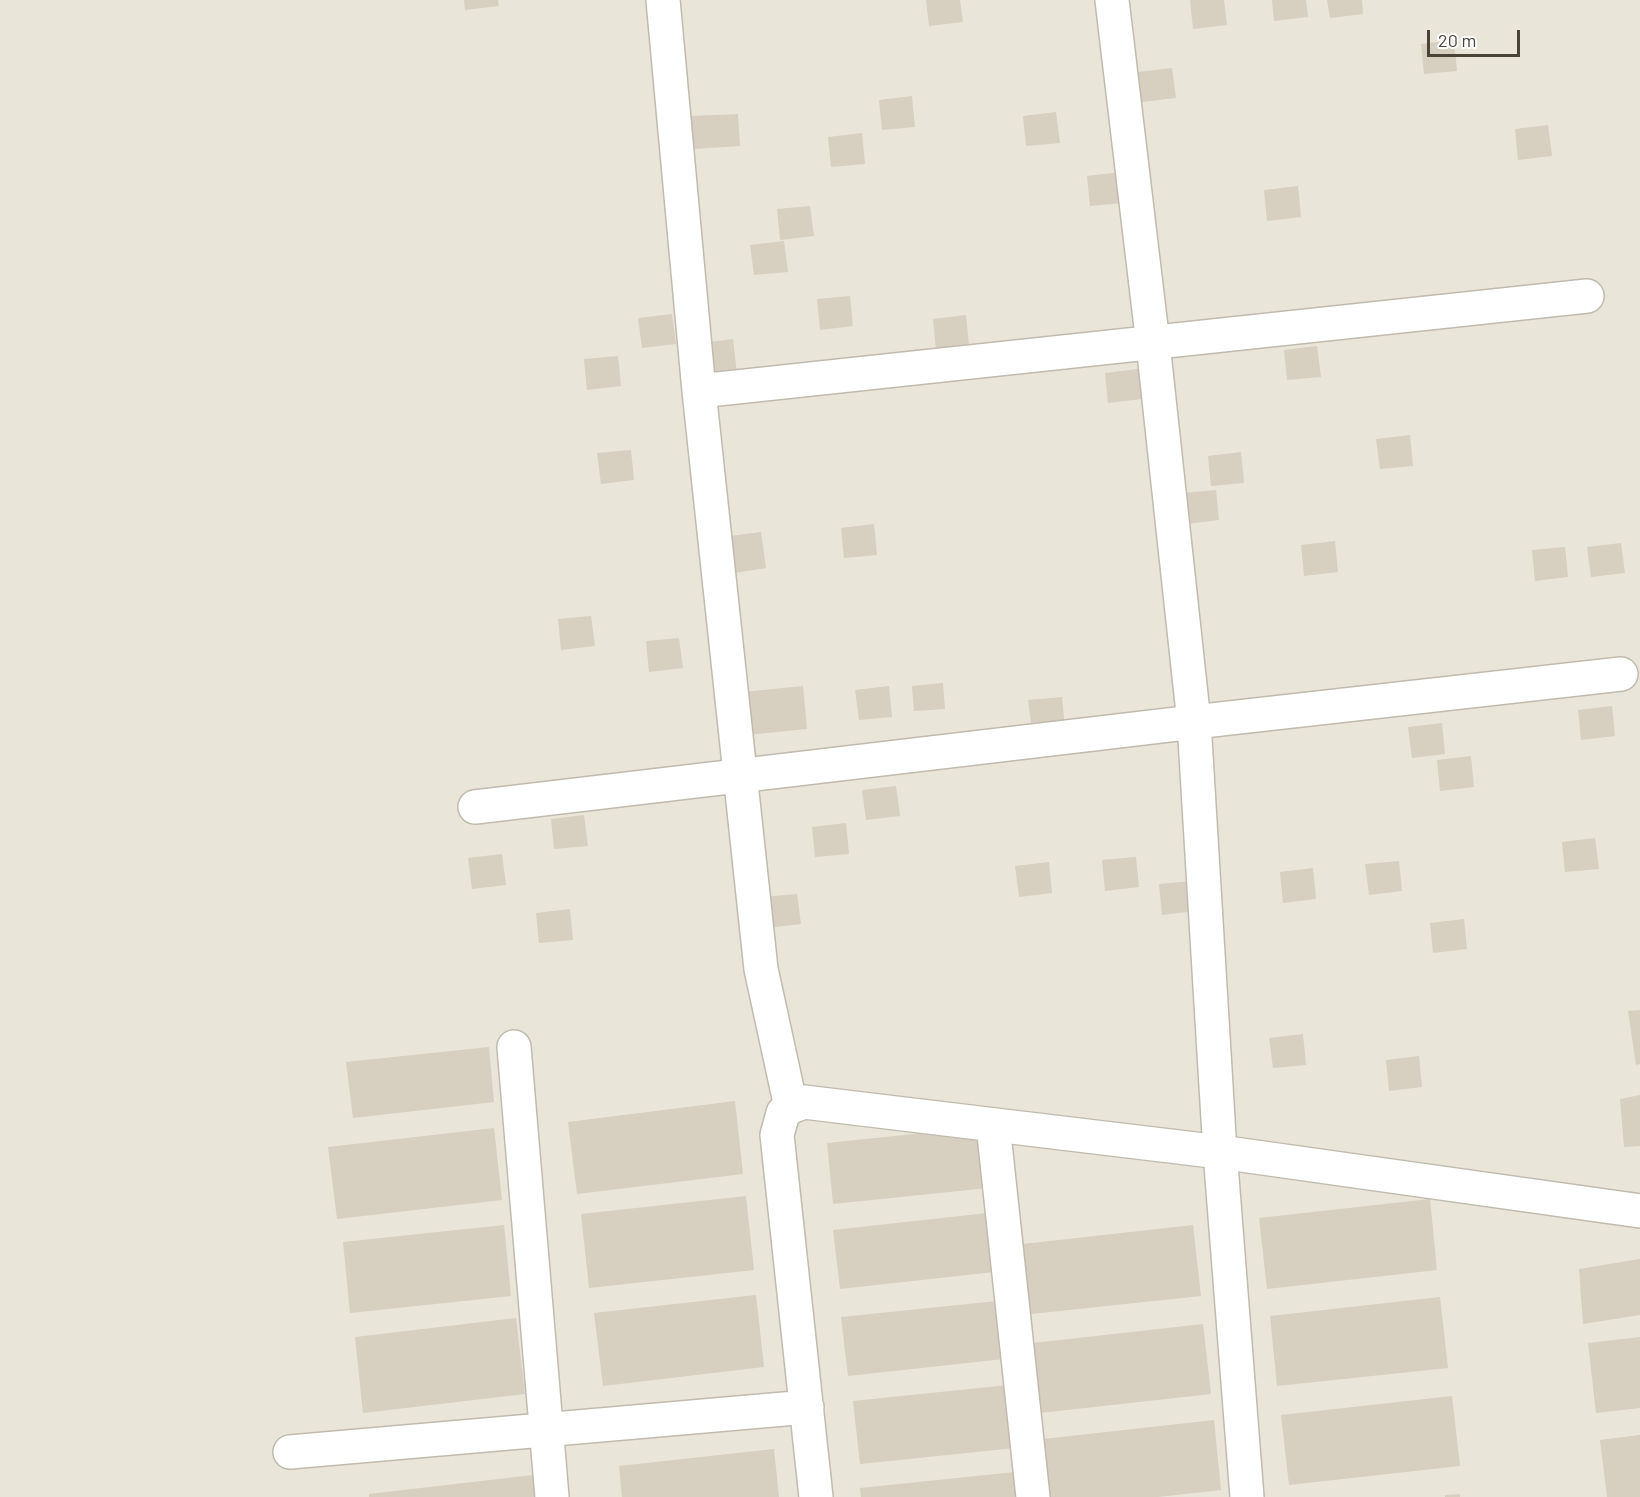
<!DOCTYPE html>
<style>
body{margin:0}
#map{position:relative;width:1640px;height:1497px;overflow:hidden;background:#f5f3eb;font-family:Barlow,sans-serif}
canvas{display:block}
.scale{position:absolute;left:1427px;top:30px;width:93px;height:27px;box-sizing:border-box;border:3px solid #4a4438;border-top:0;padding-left:8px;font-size:18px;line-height:21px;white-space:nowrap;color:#4a4438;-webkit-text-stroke:4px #fff;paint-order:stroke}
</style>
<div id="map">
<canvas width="1640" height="1497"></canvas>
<div class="scale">20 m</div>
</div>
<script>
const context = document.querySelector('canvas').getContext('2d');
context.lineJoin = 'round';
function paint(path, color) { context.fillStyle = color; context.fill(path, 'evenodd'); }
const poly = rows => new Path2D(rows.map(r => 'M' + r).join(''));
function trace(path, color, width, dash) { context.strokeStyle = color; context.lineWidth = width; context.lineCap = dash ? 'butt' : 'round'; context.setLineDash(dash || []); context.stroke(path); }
paint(poly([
 [0,0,1640,0,1640,1497,0,1497]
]), '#e9e5d9');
paint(poly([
 [464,0,498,0,499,6,465,10],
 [926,0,960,0,963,22,929,26],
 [1190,0,1224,0,1227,25,1193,29],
 [1272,0,1306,0,1308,17,1274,21],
 [1327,0,1362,0,1363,14,1330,18],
 [1454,40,1457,71,1424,74,1421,44],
 [1172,68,1176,98,1142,102,1138,72],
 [912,96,915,127,882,130,879,100],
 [1056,112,1060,143,1026,146,1023,116],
 [738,114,740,146,693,149,691,116],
 [1548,125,1552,156,1518,160,1515,129],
 [862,133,865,164,831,167,828,137],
 [1121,172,1124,203,1090,206,1087,176],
 [1298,186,1301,217,1267,221,1264,190],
 [810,206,814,236,780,240,777,209],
 [784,241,788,272,754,275,750,245],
 [850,296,853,326,820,330,817,299],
 [672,314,676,344,642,348,638,318],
 [966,315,969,346,936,350,933,319],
 [733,339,737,374,707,378,703,343],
 [1317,346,1321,377,1287,380,1284,350],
 [618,356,621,386,587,390,584,359],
 [1138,369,1142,399,1108,403,1105,373],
 [1410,435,1413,466,1380,469,1376,439],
 [631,450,634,480,601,484,597,453],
 [1241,452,1244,483,1211,486,1208,456],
 [1216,490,1219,520,1186,524,1182,493],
 [874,524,877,555,844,558,841,528],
 [761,532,766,568,728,574,722,537],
 [1335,541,1338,572,1304,576,1301,545],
 [1621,543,1625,573,1591,577,1587,547],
 [1565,547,1568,577,1535,581,1532,550],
 [591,616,595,646,561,650,558,619],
 [679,638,683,668,649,672,646,641],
 [943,683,945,709,914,711,912,686],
 [803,686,807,729,747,735,743,692],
 [889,686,892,717,859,720,855,690],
 [1062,697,1065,727,1032,731,1028,700],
 [1612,706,1615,736,1581,740,1578,710],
 [1442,723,1445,754,1412,758,1408,727],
 [1471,756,1474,787,1440,791,1437,760],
 [896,786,900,816,866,820,862,790],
 [584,815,588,846,554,849,551,819],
 [846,823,849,854,815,857,812,827],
 [1595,838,1599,869,1565,872,1562,842],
 [502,854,506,885,472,889,468,858],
 [1136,857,1139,887,1105,891,1102,860],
 [1399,861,1402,891,1369,895,1365,864],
 [1049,862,1052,893,1019,897,1015,866],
 [1313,868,1316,899,1283,903,1280,872],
 [1192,881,1196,911,1162,915,1159,884],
 [797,894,801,924,767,928,763,897],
 [570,909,573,940,539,943,536,913],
 [1464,919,1467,949,1433,953,1430,923],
 [1640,1010,1640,1064,1636,1065,1628,1011],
 [1303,1034,1306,1065,1273,1068,1269,1038],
 [489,1047,494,1102,353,1118,346,1062],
 [1419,1056,1422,1087,1389,1091,1386,1060],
 [1640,1095,1640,1146,1624,1147,1620,1099],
 [735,1101,743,1174,577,1194,568,1122],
 [982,1127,988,1188,833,1204,827,1143],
 [494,1128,502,1200,337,1219,328,1147],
 [746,1196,754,1270,589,1288,581,1214],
 [1430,1199,1437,1270,1267,1289,1259,1218],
 [987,1213,994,1272,840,1289,833,1230],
 [504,1225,511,1296,350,1313,343,1242],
 [1193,1225,1201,1296,1031,1314,1023,1244],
 [1640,1259,1640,1315,1583,1324,1579,1269],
 [756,1295,764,1367,603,1386,594,1313],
 [1440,1297,1448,1368,1277,1386,1270,1316],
 [997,1301,1004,1359,848,1376,841,1317],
 [516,1318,525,1394,363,1413,355,1337],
 [1203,1324,1211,1394,1040,1413,1033,1343],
 [1640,1337,1640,1408,1596,1413,1588,1343],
 [1008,1385,1015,1448,860,1464,853,1401],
 [1452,1396,1460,1466,1289,1485,1281,1415],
 [1214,1420,1221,1490,1158,1497,1050,1497,1043,1439],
 [1640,1435,1640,1497,1607,1497,1600,1440],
 [774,1449,779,1497,622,1497,619,1466],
 [1015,1472,1017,1497,861,1497,860,1488],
 [533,1475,536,1497,369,1497,369,1494],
 [1460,1494,1460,1497,1445,1497,1445,1495]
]), '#d7cfc0');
const minor = poly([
 [663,0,699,391,761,969,791,1107],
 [1112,0,1153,344,1194,722,1220,1152,1247,1497],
 [699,391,1587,296],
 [475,807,1194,722,1621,674],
 [514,1047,552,1497],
 [993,1125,1033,1497],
 [290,1452,807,1407],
 [816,1497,777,1135,783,1113,791,1107,804,1102,1220,1152,1640,1211]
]);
trace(minor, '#c1bbad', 36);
trace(minor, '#fff', 33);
</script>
